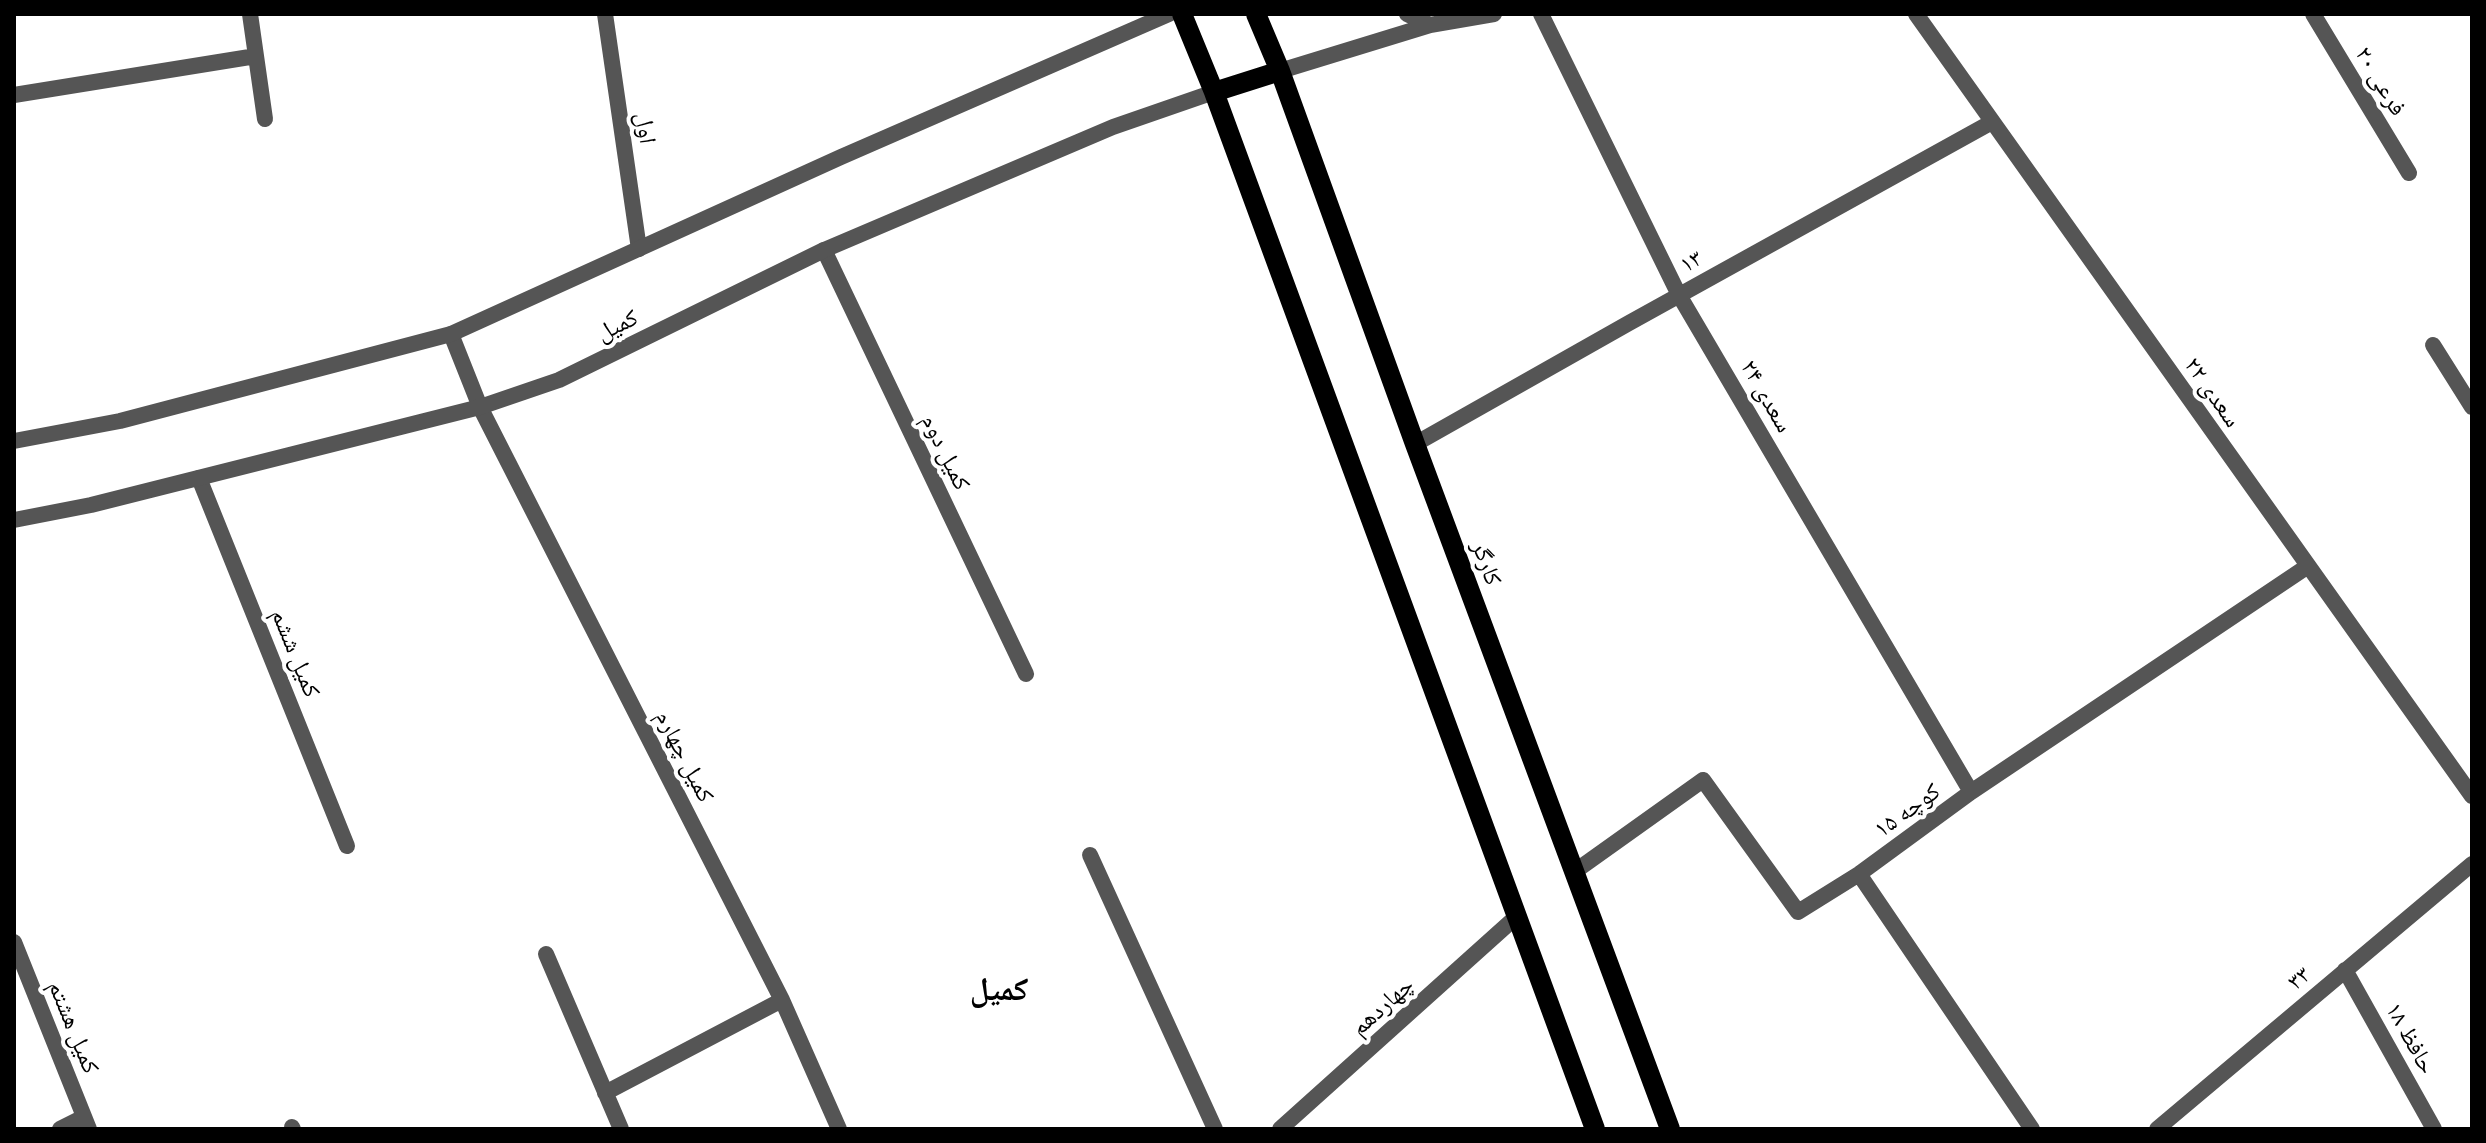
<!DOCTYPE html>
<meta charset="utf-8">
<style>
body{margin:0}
#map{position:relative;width:2486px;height:1143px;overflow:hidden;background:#fff;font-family:Ubuntu,sans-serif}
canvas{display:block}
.frame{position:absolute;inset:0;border:16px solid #000;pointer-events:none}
</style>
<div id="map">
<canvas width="2486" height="1143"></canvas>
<div class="frame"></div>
</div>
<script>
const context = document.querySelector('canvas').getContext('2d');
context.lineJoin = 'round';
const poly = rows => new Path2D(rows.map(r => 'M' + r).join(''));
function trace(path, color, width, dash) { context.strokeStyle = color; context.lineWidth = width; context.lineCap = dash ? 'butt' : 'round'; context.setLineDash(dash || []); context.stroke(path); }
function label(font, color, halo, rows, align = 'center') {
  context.font = font + ' Ubuntu,"Noto Naskh Arabic",sans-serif'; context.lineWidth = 8; context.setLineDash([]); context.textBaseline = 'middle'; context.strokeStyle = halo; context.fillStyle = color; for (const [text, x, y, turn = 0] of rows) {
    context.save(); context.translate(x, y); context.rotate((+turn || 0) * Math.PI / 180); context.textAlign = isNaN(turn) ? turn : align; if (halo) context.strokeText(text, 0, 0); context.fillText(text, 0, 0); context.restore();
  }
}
trace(poly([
 [250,14,265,119],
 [605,14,639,249],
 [1541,14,1679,295,1971,792],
 [1916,14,2472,796],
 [2313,14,2409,173],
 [14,95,256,56],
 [824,250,1026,674],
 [451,334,480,407,782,1000,839,1129],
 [2433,345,2472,407],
 [1415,444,1629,323,1992,122],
 [199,478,347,846],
 [1090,855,1215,1129],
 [1574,872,1703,780,1798,912,1859,874,1971,792,2308,566],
 [1859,874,2032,1129],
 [14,942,89,1129],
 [546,954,621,1129],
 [2345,970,2434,1129],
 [605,1093,782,1000],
 [292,1127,293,1129],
 [60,1129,84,1117],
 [1280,1129,1516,917],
 [2157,1129,2472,864]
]), '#555', 16);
trace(poly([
 [1407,14,1430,25],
 [1280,71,1430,25,1494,14],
 [14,441,120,421,451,334,841,157,1169,14],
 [14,520,91,505,480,407,559,380,824,250,1113,127,1214,92]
]), '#555', 16);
trace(poly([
 [1182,14,1214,92,1595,1129],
 [1256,14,1280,71,1415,444,1670,1129],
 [1214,92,1280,71]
]), '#000', 20);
label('24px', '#000', '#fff', [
 ["فرعی ۲۰",2381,81,59],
 ["اول",646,128,82],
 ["۱۳",1691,261,-29],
 ["کمیل",617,325,-26],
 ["سعدی ۲۲",2213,392,55],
 ["سعدی ۲۴",1767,396,60],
 ["کمیل دوم",946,452,64],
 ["کارگر",1487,563,70],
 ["کمیل ششم",296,653,68],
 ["کمیل چهارم",685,756,63],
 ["کوچه ۱۵",1907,810,-36],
 ["۳۳",2299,978,-40],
 ["چهاردهم",1382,1006,-42],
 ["کمیل هشتم",74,1027,68],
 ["حافظ ۱۸",2411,1038,61]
]);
label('bold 32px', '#000', '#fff', [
 ["کمیل",999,989]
]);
</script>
